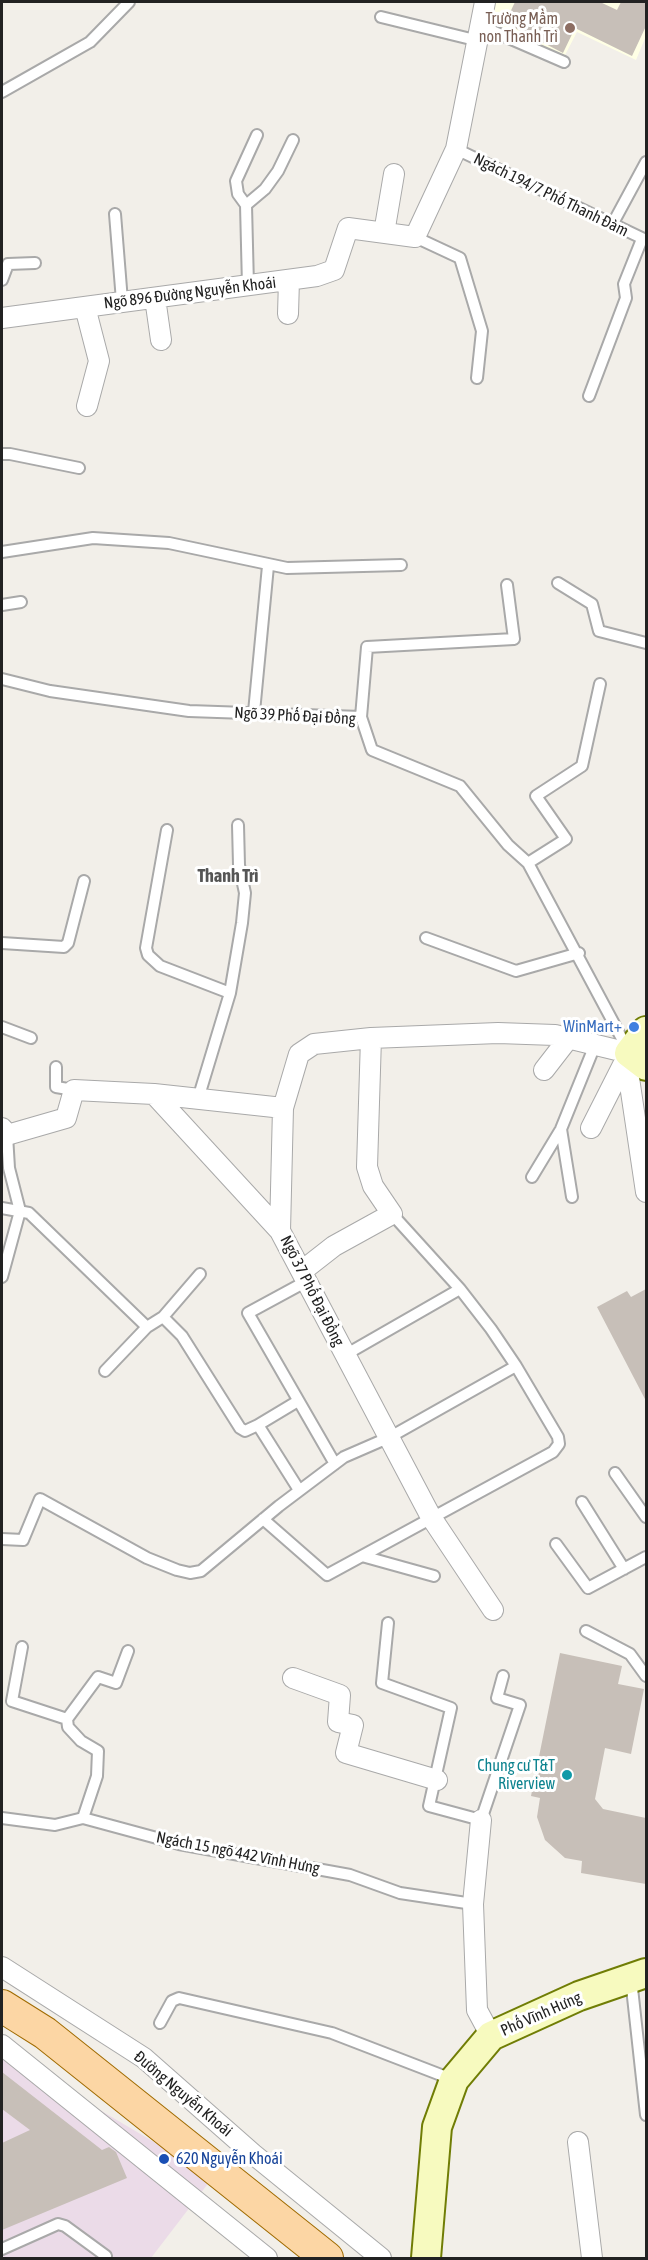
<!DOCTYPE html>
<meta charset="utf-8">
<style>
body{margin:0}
#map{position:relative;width:648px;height:2260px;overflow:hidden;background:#f2efe9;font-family:"Asap Condensed",sans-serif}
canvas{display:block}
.frame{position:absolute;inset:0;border:3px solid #222;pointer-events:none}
</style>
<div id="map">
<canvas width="648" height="2260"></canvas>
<div class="frame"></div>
</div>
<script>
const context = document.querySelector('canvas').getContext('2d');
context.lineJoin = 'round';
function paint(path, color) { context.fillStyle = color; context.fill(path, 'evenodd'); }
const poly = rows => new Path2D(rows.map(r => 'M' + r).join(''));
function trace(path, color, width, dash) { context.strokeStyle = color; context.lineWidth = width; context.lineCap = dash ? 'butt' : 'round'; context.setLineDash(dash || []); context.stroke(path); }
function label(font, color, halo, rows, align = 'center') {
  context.font = font + ' "Asap Condensed",sans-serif'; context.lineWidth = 6; context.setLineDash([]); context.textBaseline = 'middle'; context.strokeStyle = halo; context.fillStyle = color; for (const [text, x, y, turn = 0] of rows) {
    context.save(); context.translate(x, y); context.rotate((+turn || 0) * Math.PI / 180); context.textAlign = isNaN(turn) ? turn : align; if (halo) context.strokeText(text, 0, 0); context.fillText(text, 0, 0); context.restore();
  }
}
paint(poly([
 [2,2052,213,2177,151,2258,2,2258]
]), '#ebdbe8');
paint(poly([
 [490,2,646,2,646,36,636,60,577,32,564,57,485,24]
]), '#ffffe5');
paint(poly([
 [515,2,600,2,617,10,621,2,646,2,646,26,632,56,575,28,563,53,505,23],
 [646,1289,646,1401,597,1307,627,1291,631,1297],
 [560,1653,622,1666,618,1684,644,1689,631,1754,605,1748,595,1799,603,1809,646,1818,646,1884,581,1873,582,1861,565,1858,545,1840,537,1817,540,1798,531,1796],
 [2,2072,102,2150,109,2147,116,2152,127,2178,2,2230,2,2143,30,2130,2,2109]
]), '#c7bfb8');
const lane = poly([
 [381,17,479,41],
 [481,26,564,62],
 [2,92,90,42,129,2],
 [456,149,646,240],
 [246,205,238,194,236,181,257,135],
 [115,214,122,301],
 [612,225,646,162],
 [415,237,460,258,482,331,477,378],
 [2,280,8,264,35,263],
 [248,286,246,205,265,189,278,171,293,140],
 [589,396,626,298,624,284,642,239],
 [2,454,10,454,79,468],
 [2,552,93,538,169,543,287,568,401,565],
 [558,583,592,604,599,631,646,643],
 [507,585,514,639,367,647,361,717,372,750,460,786,508,845,528,863,628,1050],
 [2,605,21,602],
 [2,679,50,691,189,711,361,717],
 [254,712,268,566],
 [167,830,146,948,148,955,160,966,230,993],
 [528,863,566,839,536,796,582,766,600,684],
 [426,938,516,971,579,953],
 [2,943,64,947,68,943,84,881],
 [2,1027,31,1038],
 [56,1067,56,1087,74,1090],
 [198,1099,230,993,242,923,245,893,239,865,238,825],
 [561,1129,572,1197],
 [532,1177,561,1129,595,1045],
 [2,1208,29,1213,147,1327,163,1317,182,1336,240,1428,245,1431,258,1425,299,1490],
 [2,1277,20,1211,9,1168,7,1135],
 [307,1281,248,1313,335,1464],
 [163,1317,200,1274],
 [345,1355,460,1289],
 [105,1371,147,1327],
 [258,1425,298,1401],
 [615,1473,646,1517],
 [582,1502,624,1569],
 [263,1519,327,1575,553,1452,559,1444,558,1437,516,1366,491,1329,460,1289,392,1214],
 [2,1539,23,1540,40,1499,147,1558,177,1570,190,1573,201,1571,279,1506,344,1457,390,1437,516,1366],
 [556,1544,588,1588,646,1557],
 [362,1556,434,1576],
 [388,1623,382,1683,451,1708,429,1806,481,1820,520,1705,497,1698,503,1676],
 [586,1631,630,1654,646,1676],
 [22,1647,12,1701,67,1719],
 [2,1818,55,1825,83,1818,179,1844,350,1875,400,1893,473,1904],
 [83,1818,97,1776,98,1751,81,1741,68,1727,67,1719,98,1677,116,1683,128,1651],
 [631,1979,646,2115],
 [160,2023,172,2001,179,1998,332,2033,454,2080],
 [2,2249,58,2224,65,2226,106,2256]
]);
const street = poly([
 [384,233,394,174],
 [155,298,161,340],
 [85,307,99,361,87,406],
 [288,314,289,280],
 [2,318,317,276,334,270,348,228,415,237,456,149,485,2],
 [626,1058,646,1192],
 [544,1070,568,1039],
 [154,1094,280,1231],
 [2,1128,7,1135,66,1118,74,1090,154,1094,283,1108],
 [302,1271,334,1246,392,1214,373,1186,367,1167,371,1038],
 [493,1610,431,1517,280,1231,283,1108,299,1054,314,1044,371,1038,498,1033,555,1035,629,1053,591,1128],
 [293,1678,340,1695,338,1722,353,1725,346,1753,437,1780],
 [481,1820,473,1904,477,2010,491,2036],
 [2,1967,144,2058,253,2154,381,2258],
 [2,2045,267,2258],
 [578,2142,592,2258]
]);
const secondary = poly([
 [646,1031,629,1053,646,1066],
 [426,2258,437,2127,454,2080,491,2036,579,1996,646,1973]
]);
const primary = poly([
 [2,2006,45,2033,327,2258]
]);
trace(lane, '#a9a9a9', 14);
trace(street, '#a9a9a9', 22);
trace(secondary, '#707d05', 32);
trace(primary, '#a06b00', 34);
trace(lane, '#fff', 10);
trace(street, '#fff', 20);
trace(secondary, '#f7fabf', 28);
trace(primary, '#fcd6a4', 32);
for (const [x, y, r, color] of [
 [570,28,6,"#8d6e63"],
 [634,1027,6,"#3f7fe0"],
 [567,1775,6,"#0f9aa8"],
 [164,2159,6,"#1a4fb4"]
]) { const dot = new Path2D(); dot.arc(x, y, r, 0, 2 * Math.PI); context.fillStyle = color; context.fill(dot); trace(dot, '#fff', 2); }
label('16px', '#785e54', '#fff', [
 ["Trường Mầm",558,19],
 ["non Thanh Trì",558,37]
], 'right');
label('16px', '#222', '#fff', [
 ["Ngách 194/7 Phố Thanh Đàm",551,195,26],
 ["Ngõ 896 Đường Nguyễn Khoái",190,293,-7],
 ["Ngõ 39 Phố Đại Đồng",295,716,3],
 ["Ngõ 37 Phố Đại Đồng",312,1291,63],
 ["Ngách 15 ngõ 442 Vĩnh Hưng",238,1853,11],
 ["Phố Vĩnh Hưng",541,2014,-24],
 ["Đường Nguyễn Khoái",183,2094,40]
]);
label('16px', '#366cbe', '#fff', [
 ["WinMart+",622,1027]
], 'right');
label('16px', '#0d838f', '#fff', [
 ["Chung cư T&T",555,1766],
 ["Riverview",555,1784]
], 'right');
label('16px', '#164399', '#fff', [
 ["620 Nguyễn Khoái",176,2159]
], 'left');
label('bold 18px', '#555', '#fff', [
 ["Thanh Trì",228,876]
]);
</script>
